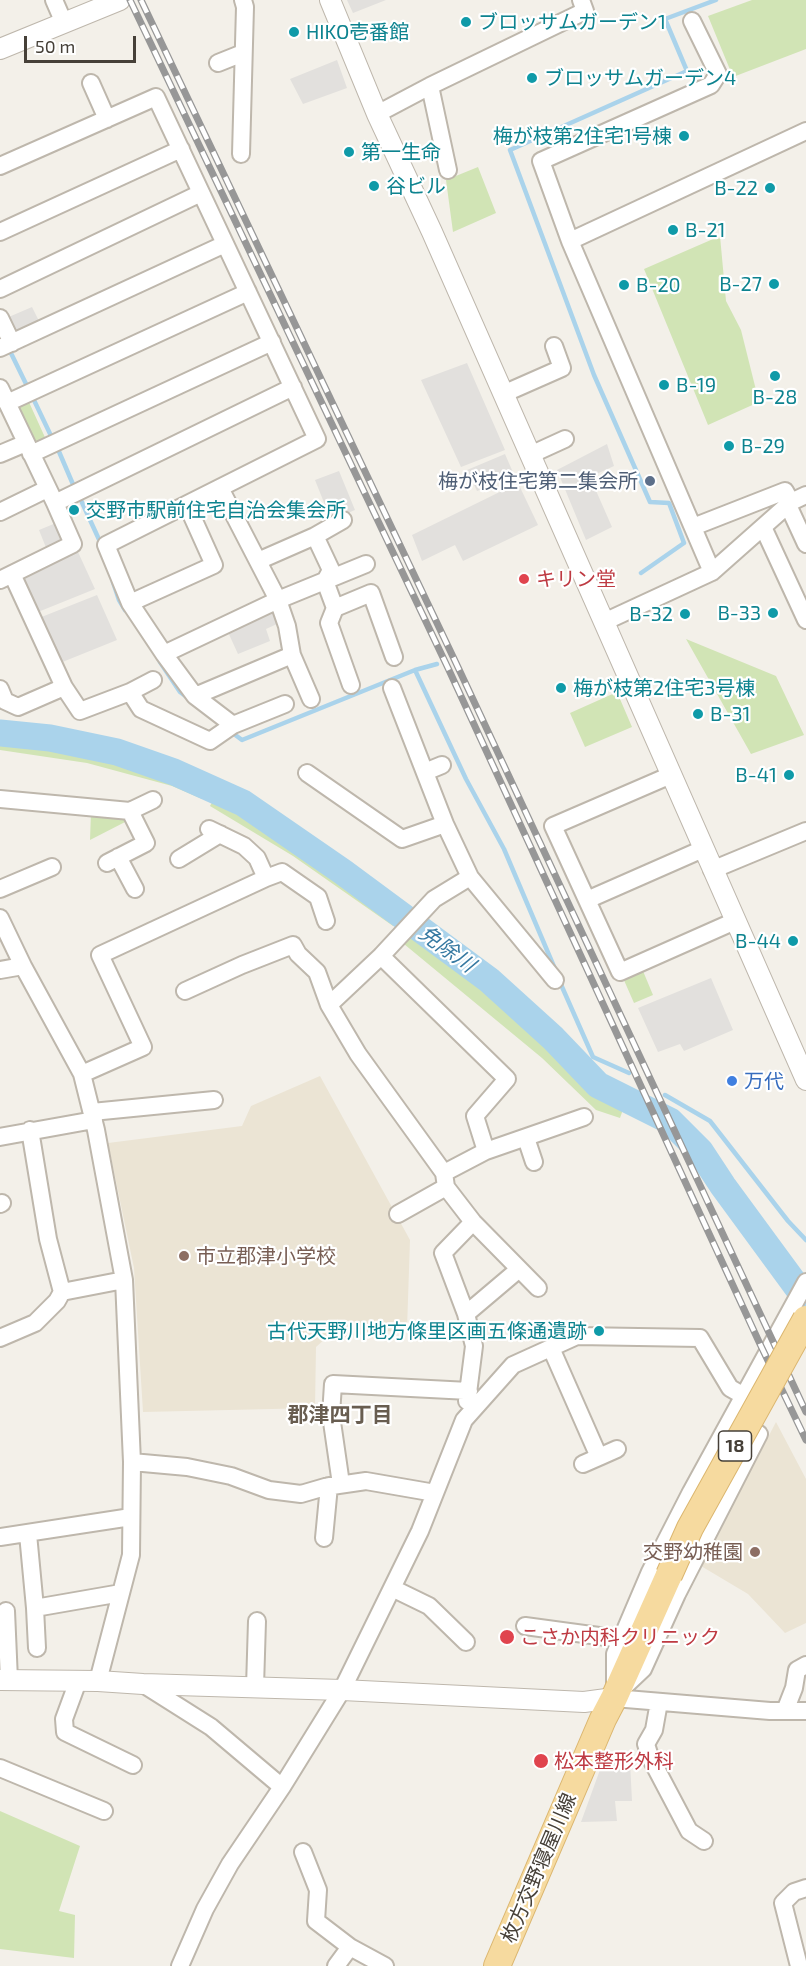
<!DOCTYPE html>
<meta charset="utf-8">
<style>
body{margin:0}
#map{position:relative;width:806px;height:1966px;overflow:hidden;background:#f3f0e9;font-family:"Exo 2",sans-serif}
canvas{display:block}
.scale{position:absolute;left:24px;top:36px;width:112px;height:27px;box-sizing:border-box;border:3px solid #464038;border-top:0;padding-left:8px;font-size:18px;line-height:21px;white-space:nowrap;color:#464038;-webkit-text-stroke:4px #fff;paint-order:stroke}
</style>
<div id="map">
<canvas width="806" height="1966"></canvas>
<div class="scale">50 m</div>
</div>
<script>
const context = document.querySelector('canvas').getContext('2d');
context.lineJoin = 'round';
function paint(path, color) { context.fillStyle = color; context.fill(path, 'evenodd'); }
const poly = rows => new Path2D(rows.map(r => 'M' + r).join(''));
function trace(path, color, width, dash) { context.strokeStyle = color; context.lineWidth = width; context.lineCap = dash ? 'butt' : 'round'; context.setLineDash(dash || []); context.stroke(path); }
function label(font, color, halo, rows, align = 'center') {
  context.font = font + ' "Exo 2","Noto Sans JP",sans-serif'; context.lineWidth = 4.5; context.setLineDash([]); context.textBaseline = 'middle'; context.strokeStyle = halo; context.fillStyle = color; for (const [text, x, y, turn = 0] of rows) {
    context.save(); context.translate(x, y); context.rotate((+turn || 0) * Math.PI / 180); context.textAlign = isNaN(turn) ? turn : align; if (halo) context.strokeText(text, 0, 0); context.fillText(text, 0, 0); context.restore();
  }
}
paint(poly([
 [320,1076,410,1240,407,1329,325,1339,316,1347,315,1408,143,1412,134,1268,108,1143,242,1126,251,1106],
 [776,1422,806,1479,806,1623,785,1633,748,1594,701,1566]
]), '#ebe4d4');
paint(poly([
 [752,0,806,0,806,49,733,77,708,16],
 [478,167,496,213,453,232,446,180],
 [720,236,726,301,741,330,759,402,708,425,644,269],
 [28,400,48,444,37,448,18,404],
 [686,639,776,676,804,735,751,754],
 [617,692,632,727,585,747,570,713],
 [0,737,115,754,206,789,202,799,172,786,87,763,0,750],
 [216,795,242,809,326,863,401,918,393,926,293,856,210,806],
 [91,812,124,816,127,821,90,840],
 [418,930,485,981,596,1086,626,1101,620,1118,596,1110,542,1058,404,944],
 [643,971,653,995,634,1003,623,978],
 [0,1811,80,1846,59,1911,75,1915,74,1958,0,1949]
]), '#d1e4b5');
paint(poly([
 [347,0,386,0,353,13],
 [337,60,347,88,303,104,290,79],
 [32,307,41,325,13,336,4,319],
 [467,363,505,450,461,467,421,380],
 [607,444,614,466,590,477,612,527,586,540,557,470],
 [505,454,515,477,477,491,467,470],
 [339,471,355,510,331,520,315,480],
 [518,483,538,525,463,561,455,545,422,561,412,535],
 [56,523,64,542,47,550,39,530],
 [78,552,95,589,38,612,21,577],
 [97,595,117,640,60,663,39,618],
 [271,609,277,624,266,629,270,641,238,654,227,630],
 [711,978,733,1030,684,1051,680,1044,658,1052,638,1008],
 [617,1755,616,1762,630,1762,632,1801,615,1801,617,1821,581,1822,605,1756]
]), '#e2e0dd');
trace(poly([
 [8,347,28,388],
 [32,396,53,440],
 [57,447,75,489],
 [79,496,102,546],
 [641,573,684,543,669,503,650,502,594,375,510,150,687,71,665,19,716,0],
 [113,582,119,600,125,610],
 [160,662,180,692,188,698],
 [415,670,466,779,504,849,555,969],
 [230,731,242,740,415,670,437,664],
 [559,980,593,1057,629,1073],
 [665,1095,710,1121,788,1221,806,1240]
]), '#aad3eb', 4.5);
trace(poly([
 [0,733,50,738,117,752,174,772,243,803,343,872,489,980,553,1038,598,1085,670,1121,700,1151,723,1186,800,1291,806,1294]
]), '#aad3eb', 27);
const minor = poly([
 [54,0,64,23],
 [218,63,243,53],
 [91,83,107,119],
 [377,114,430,86],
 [241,154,245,7,243,0],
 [0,166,156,97,317,439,106,545,130,603,164,654,195,696,233,725],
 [448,170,430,86,585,11,581,0],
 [0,232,181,149],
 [570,241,541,161,711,85,718,74,692,21],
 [0,289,201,193],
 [0,318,12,343],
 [0,348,225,244],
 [0,388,55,503,73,544,0,580],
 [503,394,562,368,554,346],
 [7,403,248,292],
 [0,454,26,443],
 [31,454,272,342],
 [530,455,565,439],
 [220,488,278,600,287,626,292,655,311,699],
 [55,503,293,387],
 [788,505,806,544],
 [0,512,47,489],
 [693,527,785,491,791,502],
 [763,527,806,620],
 [315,536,343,520],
 [258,561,315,536,331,570,325,581,335,608],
 [712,572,570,241,806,131],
 [12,574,64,687,80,711,130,692,141,709,210,741,233,725,285,704],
 [130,603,214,565,187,505],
 [604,622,712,572,791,502,806,495],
 [164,654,278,600,366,564],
 [351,685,329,623,335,608,371,593,394,657],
 [392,688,445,824,470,877,555,980],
 [0,689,5,701,18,707,64,687],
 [130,692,153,680],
 [195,696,292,655],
 [425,772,442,765],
 [307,773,402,839,445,824],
 [671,775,553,826,620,972,735,921],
 [0,799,130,811,153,800],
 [118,857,135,889],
 [179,859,220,834],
 [107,863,146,843,130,811],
 [712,870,806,831],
 [470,877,434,899,381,956,329,1005,358,1054,444,1173,446,1187,473,1222,538,1288],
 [266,878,282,872,318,897,326,921],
 [0,889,52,867],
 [587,900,703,849],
 [0,918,23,966,0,970],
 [381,956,507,1079,475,1116,486,1151,444,1173],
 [23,966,82,1074,96,1130,124,1280,132,1462,131,1555,98,1681],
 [185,991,242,965,293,945,298,954,317,972,329,1005],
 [82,1074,143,1047,100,955,266,878,257,858,244,846,209,829],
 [92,1112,214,1100],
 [30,1130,48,1239,62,1292],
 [0,1137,94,1120],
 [526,1138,534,1162],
 [486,1151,584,1117],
 [0,1204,2,1203],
 [398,1214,446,1187],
 [466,1314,518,1270],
 [0,1338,35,1323,57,1301,62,1292,124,1280],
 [551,1348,599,1457,617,1449],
 [467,1401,474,1346,466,1314,443,1253,473,1222],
 [132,1462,187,1467,231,1476,269,1490,301,1494,325,1487,366,1481,435,1493],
 [583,1464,599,1457],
 [341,1484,331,1415,333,1384,469,1391],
 [28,1534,35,1608,121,1593],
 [0,1537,131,1517],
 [324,1538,329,1486],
 [392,1588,429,1606,466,1642],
 [35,1608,37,1648],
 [6,1611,9,1680],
 [525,1626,621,1639],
 [78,1681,64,1719,65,1732,133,1765],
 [143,1684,211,1727,282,1787],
 [625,1686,643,1669,677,1594,759,1434],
 [255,1687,257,1621],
 [615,1688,615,1654,650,1572,691,1492,806,1282],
 [614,1698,770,1711,806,1711],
 [659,1702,654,1730,646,1744,650,1757,689,1831,704,1841],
 [785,1711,794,1688,797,1670,806,1665],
 [0,1768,104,1811],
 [303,1852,318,1890,316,1921,350,1947,385,1966],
 [180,1966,205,1909,230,1864,282,1787,342,1690,420,1531,464,1420,513,1365,577,1336,700,1338,730,1388,744,1396],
 [336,1966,350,1947],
 [799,1966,783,1903,794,1892,806,1888]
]);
const tertiary = poly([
 [330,0,377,114,432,232,806,1080],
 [0,49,120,0],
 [0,1680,98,1681,143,1684,342,1690,584,1702,614,1698]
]);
const primary = poly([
 [497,1966,603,1719,614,1698,669,1575]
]);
trace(minor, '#beb7ac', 20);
trace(tertiary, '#beb7ac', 22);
trace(primary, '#dbb66f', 28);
trace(minor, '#fff', 16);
trace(tertiary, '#fff', 20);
trace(primary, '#f6da9f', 26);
const rail = poly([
 [130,0,448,668,760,1344,806,1440],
 [141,0,456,663,806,1412]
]);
trace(rail, '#979797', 7);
trace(rail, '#fff', 4.5, [14]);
const primaryBridge = poly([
 [669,1575,690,1528,806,1319]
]);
trace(primaryBridge, '#dbb66f', 28, []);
trace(primaryBridge, '#f6da9f', 26);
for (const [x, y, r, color] of [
 [466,22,6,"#0f9aa8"],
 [294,32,6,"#0f9aa8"],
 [532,78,6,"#0f9aa8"],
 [684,136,6,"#0f9aa8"],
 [349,152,6,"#0f9aa8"],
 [374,186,6,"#0f9aa8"],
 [770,188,6,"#0f9aa8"],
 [673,230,6,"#0f9aa8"],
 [774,284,6,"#0f9aa8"],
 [624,285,6,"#0f9aa8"],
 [775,376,6,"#0f9aa8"],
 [664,385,6,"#0f9aa8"],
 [729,446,6,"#0f9aa8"],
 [650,481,6,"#5c6f8a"],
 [74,510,6,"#0f9aa8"],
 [524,579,6,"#e0444e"],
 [773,613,6,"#0f9aa8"],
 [685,614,6,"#0f9aa8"],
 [561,688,6,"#0f9aa8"],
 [698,714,6,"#0f9aa8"],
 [789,775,6,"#0f9aa8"],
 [793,941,6,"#0f9aa8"],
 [732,1081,6,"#3f7fe0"],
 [184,1256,6,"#8d6e63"],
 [599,1331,6,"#0f9aa8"],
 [755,1552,6,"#8d6e63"],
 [507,1637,8,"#e0444e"],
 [541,1761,8,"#e0444e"]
]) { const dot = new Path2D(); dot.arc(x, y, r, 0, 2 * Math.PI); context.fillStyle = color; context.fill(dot); trace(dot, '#fff', 2); }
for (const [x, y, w] of [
 [735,1446,33]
]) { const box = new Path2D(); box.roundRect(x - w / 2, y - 15, w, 30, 4.5); context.fillStyle = '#fff'; context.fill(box); trace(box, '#464038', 1.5); }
label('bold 18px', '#464038', null, [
 ["18",735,1446]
]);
label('20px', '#0d838f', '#fff', [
 ["ブロッサムガーデン1",478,22],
 ["HIKO壱番館",306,32],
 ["ブロッサムガーデン4",544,78],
 ["梅が枝第2住宅1号棟",672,136,"right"],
 ["第一生命",361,152],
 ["谷ビル",386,186],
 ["B-22",758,188,"right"],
 ["B-21",685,230],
 ["B-27",762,284,"right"],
 ["B-20",636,285],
 ["B-19",676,385],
 ["B-28",775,397,"center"],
 ["B-29",741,446],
 ["交野市駅前住宅自治会集会所",86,510],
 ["B-33",761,613,"right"],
 ["B-32",673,614,"right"],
 ["梅が枝第2住宅3号棟",573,688],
 ["B-31",710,714],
 ["B-41",777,775,"right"],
 ["B-44",781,941,"right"],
 ["古代天野川地方條里区画五條通遺跡",587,1331,"right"]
], 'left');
label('20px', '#4e5e75', '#fff', [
 ["梅が枝住宅第二集会所",638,481]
], 'right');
label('20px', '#be3a42', '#fff', [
 ["キリン堂",536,579],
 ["こさか内科クリニック",520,1637],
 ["松本整形外科",554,1761]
], 'left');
label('20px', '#366cbe', '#fff', [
 ["万代",744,1081]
], 'left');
label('20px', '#785e54', '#fff', [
 ["市立郡津小学校",196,1256],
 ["交野幼稚園",743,1552,"right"]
], 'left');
label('20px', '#464038', '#fff', [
 ["枚方交野寝屋川線",539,1868,-67]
]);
label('italic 21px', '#377aa2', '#fff', [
 ["免除川",447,949,36]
]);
label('bold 21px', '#685d50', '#fff', [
 ["郡津四丁目",340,1415]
]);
</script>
